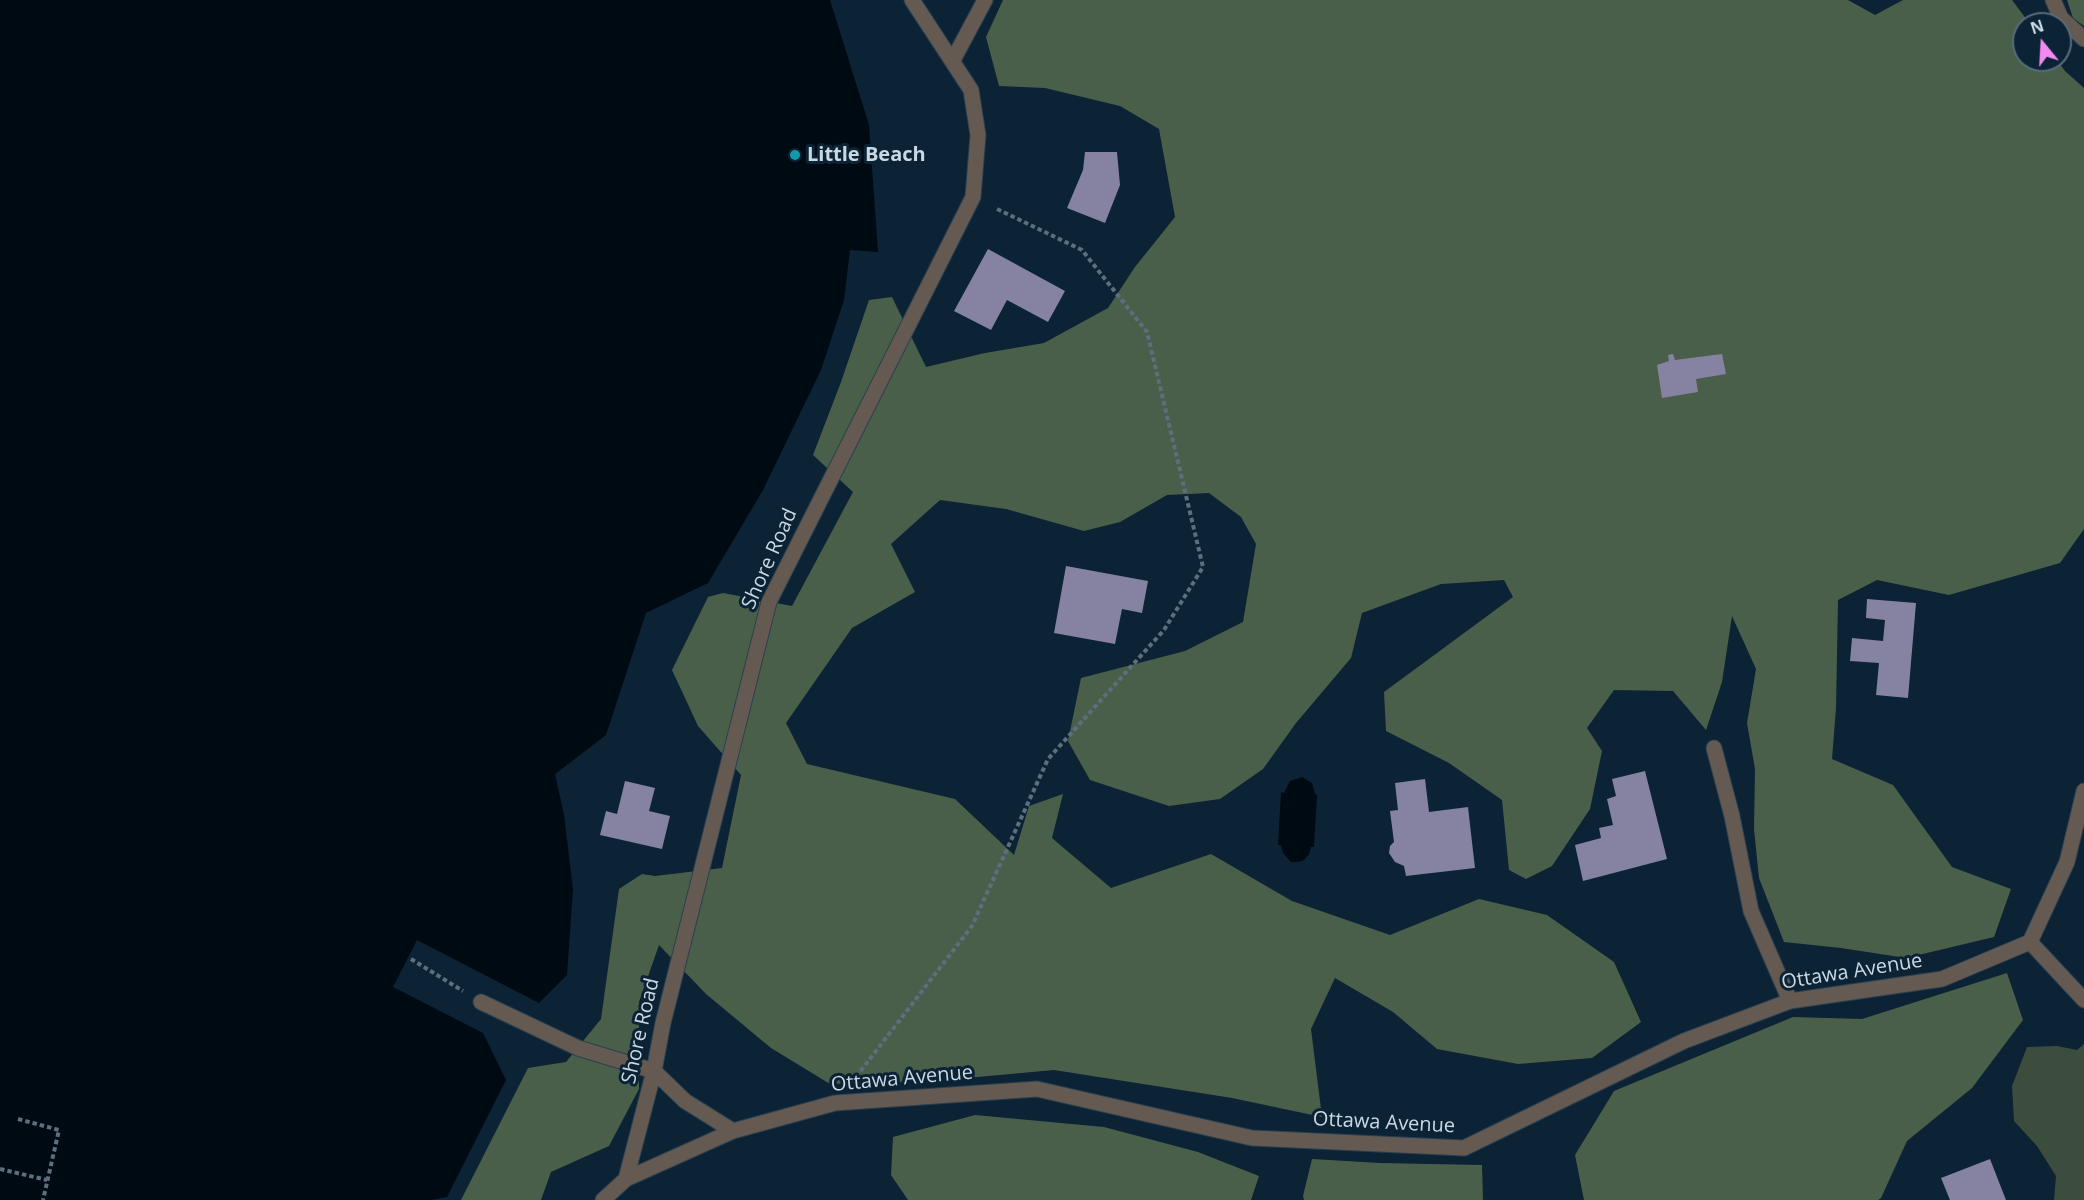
<!DOCTYPE html>
<style>
body{margin:0}
#map{position:relative;width:2084px;height:1200px;overflow:hidden;background:#0b2335;font-family:"Open Sans",sans-serif}
canvas{display:block}
.north{position:absolute;left:2012px;top:12px;width:60px;height:60px;box-sizing:border-box;background:#0b2335;border:2px solid #576b7b;border-radius:50%;rotate:342deg;font-size:16px;font-weight:700;line-height:24px;text-align:center;color:#cad8e4}
.north::after{content:'';display:block;margin:auto;width:21px;height:27px;background:#f28af2;clip-path:polygon(50% 0,100% 100%,50% 72%,0 100%)}
</style>
<div id="map">
<canvas width="2084" height="1200"></canvas>
<div class="north">N</div>
</div>
<script>
const context = document.querySelector('canvas').getContext('2d');
context.lineJoin = 'round';
function paint(path, color) { context.fillStyle = color; context.fill(path, 'evenodd'); }
const poly = rows => new Path2D(rows.map(r => 'M' + r).join(''));
function trace(path, color, width, dash) { context.strokeStyle = color; context.lineWidth = width; context.lineCap = dash ? 'butt' : 'round'; context.setLineDash(dash || []); context.stroke(path); }
function label(font, color, halo, rows, align = 'center') {
  context.font = font + ' "Open Sans",sans-serif'; context.lineWidth = 6; context.setLineDash([]); context.textBaseline = 'middle'; context.strokeStyle = halo; context.fillStyle = color; for (const [text, x, y, turn = 0] of rows) {
    context.save(); context.translate(x, y); context.rotate((+turn || 0) * Math.PI / 180); context.textAlign = isNaN(turn) ? turn : align; if (halo) context.strokeText(text, 0, 0); context.fillText(text, 0, 0); context.restore();
  }
}
paint(poly([
 [2084,1044,2084,1200,2054,1200,2056,1176,2037,1146,2014,1121,2012,1086,2027,1047,2057,1046,2077,1050]
]), '#3d4d3d');
paint(poly([
 [1003,0,1848,0,1875,15,1903,0,2012,0,2030,24,2024,24,2024,60,2057,60,2065,71,2084,88,2084,529,2060,563,1949,595,1877,580,1838,600,1836,708,1832,759,1893,785,1952,867,2011,889,1994,937,1906,958,1841,948,1784,942,1759,878,1754,829,1755,769,1747,723,1756,669,1732,616,1722,682,1706,730,1673,691,1614,690,1587,728,1602,751,1590,809,1552,866,1526,879,1509,870,1502,800,1449,763,1386,731,1384,692,1513,597,1504,580,1441,584,1362,613,1351,658,1296,723,1263,769,1220,799,1169,806,1090,780,1068,741,1081,678,1185,651,1243,622,1256,544,1241,517,1209,493,1167,495,1120,522,1084,531,1006,509,940,500,891,544,915,592,852,628,786,723,807,764,955,799,1014,855,1029,806,1063,794,1052,838,1111,888,1211,854,1292,901,1390,935,1479,899,1547,915,1614,962,1641,1022,1592,1058,1518,1064,1437,1049,1393,1012,1335,978,1311,1029,1322,1117,1232,1098,1054,1070,934,1081,830,1084,771,1048,706,994,659,945,639,1002,639,1089,609,1146,551,1172,541,1200,461,1200,528,1068,566,1062,601,1019,619,889,642,874,655,876,722,868,741,775,698,726,672,670,708,597,723,593,792,606,853,492,813,455,841,382,869,300,892,297,926,367,985,353,1044,343,1108,308,1135,267,1175,217,1159,129,1120,106,1045,88,999,86,986,37],
 [2067,0,2084,0,2084,26,2073,18],
 [2007,973,2023,1020,1972,1088,1907,1141,1881,1198,1878,1200,1584,1200,1575,1155,1614,1091,1793,1017,1862,1019],
 [975,1115,1104,1127,1198,1152,1259,1176,1251,1200,908,1200,891,1175,893,1137],
 [1312,1159,1380,1163,1482,1165,1483,1200,1304,1200,1303,1196]
]), '#4a5f49');
paint(poly([
 [0,0,830,0,869,125,878,252,850,250,844,300,821,370,763,490,708,583,646,613,606,735,555,774,564,815,573,889,567,975,539,1003,417,940,393,987,483,1033,506,1080,447,1197,431,1200,0,1200],
 [1302,777,1312,783,1315,794,1317,795,1314,847,1311,847,1309,854,1304,860,1299,862,1291,862,1283,853,1281,845,1278,845,1281,792,1284,793,1290,781]
]), '#000a12');
paint(poly([
 [1085,152,1117,152,1120,185,1105,223,1067,208,1083,170],
 [988,249,1065,291,1048,322,1007,300,991,330,954,311],
 [1673,354,1675,360,1722,354,1726,374,1696,379,1698,392,1662,398,1657,365,1669,361,1668,355],
 [1066,566,1148,581,1142,613,1122,609,1115,644,1054,633],
 [1867,599,1916,603,1908,698,1876,695,1879,663,1850,661,1852,638,1883,641,1885,620,1866,618],
 [1645,771,1667,859,1583,881,1575,845,1601,838,1599,828,1613,825,1607,799,1616,796,1612,779],
 [1425,779,1429,812,1468,807,1475,868,1406,876,1404,866,1395,862,1389,853,1390,846,1394,842,1390,811,1398,810,1395,783],
 [625,781,655,788,649,811,670,816,662,849,600,835,606,811,617,814],
 [1990,1159,2006,1200,1950,1200,1941,1178]
]), '#8583a1');
const service = poly([
 [1714,748,1732,816,1751,911,1790,1001]
]);
const minor = poly([
 [2053,0,2061,18,2084,39],
 [953,60,985,0],
 [2030,942,2084,1000],
 [481,1002,578,1048,654,1071,685,1101,733,1131],
 [626,1179,733,1131,835,1103,1037,1089,1252,1138,1464,1148,1684,1041,1790,1001,1942,979,2030,942,2067,862,2084,791],
 [603,1200,626,1179,654,1071,663,1023,769,602,973,197,978,135,971,90,912,0]
]);
trace(service, '#2a4051', 17);
trace(minor, '#2a4051', 17);
trace(poly([
 [411,959,463,991],
 [856,1077,972,926,1048,759,1164,630,1203,567,1147,332,1082,250,995,208],
 [18,1119,59,1130,43,1200],
 [0,1169,47,1180]
]), '#5c6f7f', 4, [4.5, 3]);
trace(service, '#655a51', 15);
trace(minor, '#655a51', 15);
for (const [x, y, r, color] of [
 [795,155,6,"#0f9aa8"]
]) { const dot = new Path2D(); dot.arc(x, y, r, 0, 2 * Math.PI); context.fillStyle = color; context.fill(dot); trace(dot, '#0b2335', 2); }
label('bold 20px', '#cad8e4', '#0b2335', [
 ["Little Beach",807,155]
], 'left');
label('20px', '#cad8e4', '#0b2335', [
 ["Shore Road",770,559,-66],
 ["Ottawa Avenue",1852,972,-9],
 ["Shore Road",641,1031,-77],
 ["Ottawa Avenue",902,1079,-5],
 ["Ottawa Avenue",1384,1123,3]
]);
</script>
